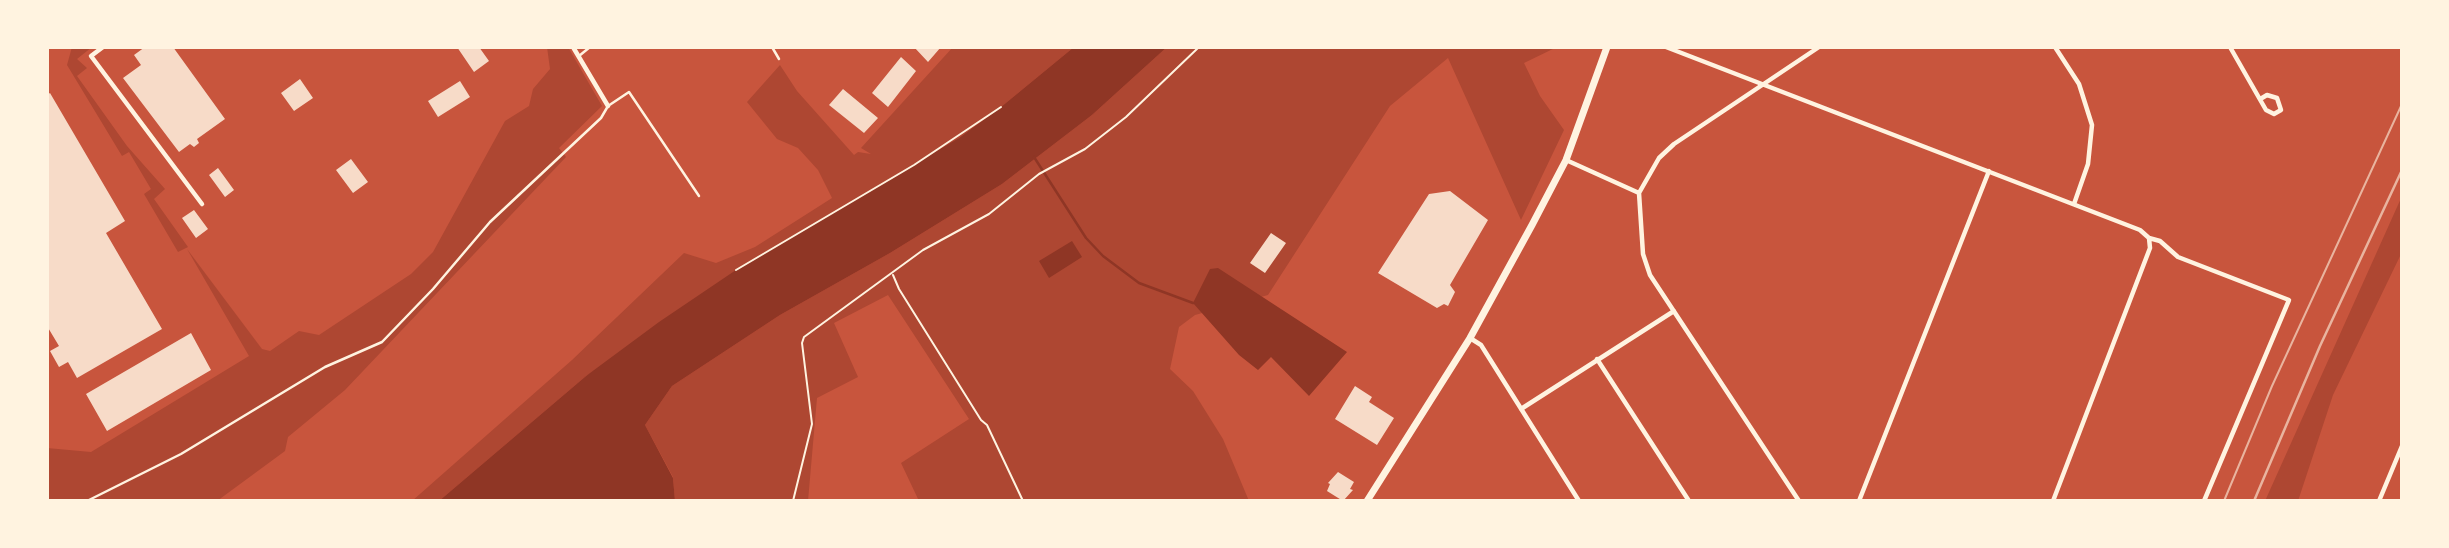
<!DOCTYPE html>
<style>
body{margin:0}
#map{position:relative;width:2449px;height:548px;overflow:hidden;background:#c8553d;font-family:"Fira Sans Condensed",sans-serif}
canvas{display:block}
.frame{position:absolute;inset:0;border:49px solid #fff3e0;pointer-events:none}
</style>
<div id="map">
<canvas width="2449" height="548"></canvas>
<div class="frame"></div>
</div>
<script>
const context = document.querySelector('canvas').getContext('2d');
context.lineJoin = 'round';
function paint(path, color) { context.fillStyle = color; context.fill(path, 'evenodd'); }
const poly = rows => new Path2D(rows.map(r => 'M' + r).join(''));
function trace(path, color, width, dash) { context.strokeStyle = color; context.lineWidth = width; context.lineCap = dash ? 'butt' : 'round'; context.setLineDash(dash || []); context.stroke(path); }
paint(poly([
 [72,47,92,47,77,59,87,68,77,76,127,146,165,189,154,199,188,247,178,252,144,194,151,189,129,152,122,156,67,65],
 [547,47,568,47,602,106,559,148,566,157,345,390,288,437,285,451,217,501,47,501,47,448,91,452,249,356,187,249,262,349,270,351,299,331,319,335,411,274,433,252,505,121,529,106,533,89,550,69],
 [953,47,1074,47,1001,107,959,138,586,376,439,501,412,501,572,360,684,253,716,263,755,247,832,198,818,170,798,148,777,139,747,102,780,65,797,91,854,155,858,152,871,154,861,148],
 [1167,47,1557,47,1524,63,1540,96,1564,130,1521,220,1448,58,1390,106,1268,295,1195,315,1179,327,1170,369,1193,391,1223,439,1249,501,919,501,901,463,969,419,888,295,834,323,858,377,817,398,808,501,675,501,673,477,645,425,672,386,780,315,890,253,1002,184,1092,115],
 [2402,196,2402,252,2333,395,2298,501,2265,501]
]), '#ae4732');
paint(poly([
 [1074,47,1167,47,1092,115,1002,184,890,253,780,315,672,386,645,425,673,478,675,501,439,501,586,376,659,322,736,270,959,138,1001,107],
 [1072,241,1082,257,1049,278,1039,261],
 [1218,268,1347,352,1309,396,1271,357,1258,370,1239,355,1193,303,1210,269]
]), '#8f3625');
trace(poly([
 [1034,157,1086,238,1103,256,1139,283,1193,303]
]), '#8f3625', 2.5);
paint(poly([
 [145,47,173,47,225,119,197,139,199,143,194,147,190,144,179,152,123,78,141,65,134,55],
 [457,47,479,47,489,61,474,72],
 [914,47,941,47,928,62],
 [901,57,916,71,888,107,872,93],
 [300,79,313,98,294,111,281,93],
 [460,81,470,97,438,117,428,101],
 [843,89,878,118,864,133,829,105],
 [50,93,125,221,106,233,162,329,77,378,68,362,59,367,50,351,59,346,47,326,47,95],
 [351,159,368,182,353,193,336,170],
 [218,168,234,190,225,197,209,175],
 [1450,191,1488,220,1450,285,1455,292,1448,306,1444,304,1437,308,1378,273,1429,194],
 [194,210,208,229,196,238,182,218],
 [1271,233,1286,243,1265,273,1250,263],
 [191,333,211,370,107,431,86,394],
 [1355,386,1372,397,1369,402,1394,418,1377,445,1335,419],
 [1338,472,1354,482,1350,489,1353,490,1343,501,1327,491,1330,484,1328,483]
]), '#f7dbc8');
trace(poly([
 [736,270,914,165,1001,107],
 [893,275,899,289,981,420,987,425,1023,501],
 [793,501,812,424,802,343,804,337,923,250,989,214,1039,174,1085,149,1126,117,1199,47]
]), '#fff3e0', 2);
trace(poly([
 [772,47,779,59],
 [579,56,590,47],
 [87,501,181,454,325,367,382,342,433,289,490,222,601,118,608,106,629,92,699,196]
]), '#fff3e0', 2.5);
trace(poly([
 [103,47,91,56,202,204],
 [573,47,608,106],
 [1666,47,2140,230,2149,238,2160,241,2178,257,2289,300,2204,501],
 [2055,47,2079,84,2092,125,2088,164,2074,204],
 [2230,47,2266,110,2274,114,2281,110,2277,98,2267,95,2262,98],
 [1566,160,1639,193],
 [1470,338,1481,345,1579,501],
 [1597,359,1689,501],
 [1521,409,1674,311],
 [1799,501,1650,275,1643,254,1639,193,1659,158,1674,144,1819,47],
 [1859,501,1989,171],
 [2053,501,2150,248,2149,238],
 [2379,501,2402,446]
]), '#fff3e0', 4.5);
trace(poly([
 [1367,501,1470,338,1532,225,1566,160,1607,47]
]), '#fff3e0', 7);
trace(poly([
 [2224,501,2272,386,2402,104]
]), '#e9b49f', 2);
trace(poly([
 [2254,501,2320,346,2402,170]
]), '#e9b49f', 2.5);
</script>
